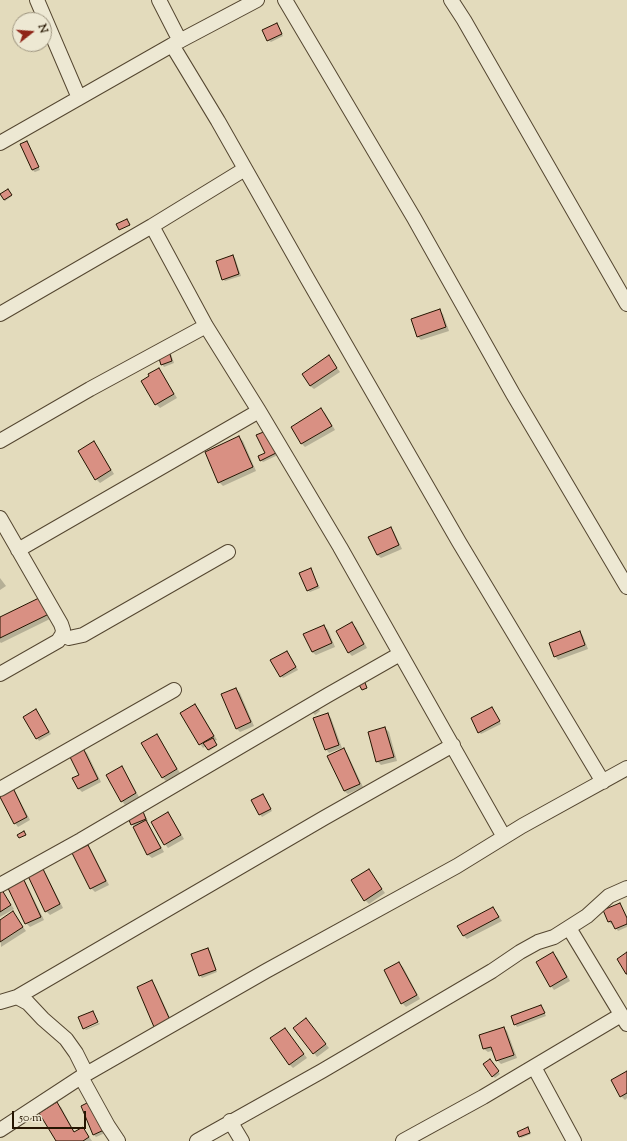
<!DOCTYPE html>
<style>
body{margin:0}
#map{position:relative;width:627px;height:1141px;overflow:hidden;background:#e3dbbc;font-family:"Sorts Mill Goudy",serif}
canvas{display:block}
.north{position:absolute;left:12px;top:12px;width:40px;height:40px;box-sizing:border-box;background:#ede8d3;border:1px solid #9d947f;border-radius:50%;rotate:73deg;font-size:11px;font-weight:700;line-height:16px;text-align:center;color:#251501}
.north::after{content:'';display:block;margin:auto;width:14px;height:18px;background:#8f2418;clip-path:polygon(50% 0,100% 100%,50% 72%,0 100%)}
.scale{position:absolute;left:12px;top:1111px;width:74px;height:18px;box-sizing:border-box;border:2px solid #251501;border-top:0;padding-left:5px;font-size:12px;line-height:14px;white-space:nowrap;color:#251501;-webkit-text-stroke:3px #ede8d3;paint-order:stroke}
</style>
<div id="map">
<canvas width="627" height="1141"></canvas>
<div class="north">N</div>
<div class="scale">50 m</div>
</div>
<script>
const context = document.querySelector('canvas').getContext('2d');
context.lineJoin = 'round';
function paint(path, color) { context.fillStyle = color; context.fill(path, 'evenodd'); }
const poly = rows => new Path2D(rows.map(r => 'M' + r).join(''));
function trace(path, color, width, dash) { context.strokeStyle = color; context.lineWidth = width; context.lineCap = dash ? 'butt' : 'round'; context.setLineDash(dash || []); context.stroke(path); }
paint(poly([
 [279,27,283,36,271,42,268,40],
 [44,35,47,40,44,41],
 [27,142,29,145,40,170,35,172,32,170],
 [8,191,12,196,5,201,1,195],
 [233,256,235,258,241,276,225,281,223,279],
 [440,311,443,314,449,331,421,340,418,337],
 [169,352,171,354,174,363,164,367,162,364],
 [329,357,340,372,314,389,310,386],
 [158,369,162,373,177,398,160,408,156,404,150,376],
 [321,410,325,413,335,430,305,447,302,444,292,427],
 [265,432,278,455,263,462,261,460,266,454],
 [239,437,243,441,256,471,223,486,219,482],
 [94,442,97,446,114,474,100,483,96,479],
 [391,528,394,532,402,549,381,558,377,555],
 [310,569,320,588,310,592,308,590],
 [0,578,6,586,0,590],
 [40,598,52,618,1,643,0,642,0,618],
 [352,624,356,627,367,648,352,656,348,652],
 [324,626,328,630,335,647,316,655,312,652],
 [580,632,583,636,588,649,558,660,555,656],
 [289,654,298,670,283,678,281,676],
 [236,689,240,693,254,726,240,732,236,728],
 [194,705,198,708,217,740,214,741,217,746,209,751,206,746,203,748,200,744],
 [316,706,320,711,315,715,311,711],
 [492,708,501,724,481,734,479,732],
 [36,710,51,734,39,741,24,717],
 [328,714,331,718,342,748,329,753,326,749],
 [385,728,389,732,397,761,381,765,377,761],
 [157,735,160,739,180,773,166,781,163,778,143,744],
 [83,750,87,753,101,782,82,792,78,788],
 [343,750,347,753,363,787,348,794,344,791],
 [121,768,125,771,139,797,125,805,122,801],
 [13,789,16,793,30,820,18,827,15,823],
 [263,795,272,811,262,817,260,814],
 [142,810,148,821,146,821,149,825,164,852,152,858,148,855,134,828,135,827,132,824],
 [168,813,171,817,184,839,168,848,165,844],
 [88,847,91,850,109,885,95,892,91,888],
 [42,870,46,874,63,908,50,915,46,911],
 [368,870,385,893,369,904,365,900],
 [22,879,26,883,44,920,30,927,26,923],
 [2,891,14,909,0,917,0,892],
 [620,904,627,917,627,927,618,931,613,923,611,924,609,922],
 [493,908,496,912,502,921,467,939,464,936,459,926],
 [13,913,26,931,1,947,0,921],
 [208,949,210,951,217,972,202,978,200,975],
 [553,954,557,957,570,981,554,990,551,986],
 [399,963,403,967,420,999,406,1007,402,1003],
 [152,981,155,985,173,1024,159,1030],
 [541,1006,546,1016,517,1027,515,1024],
 [99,1023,100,1024,86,1030,85,1029],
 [309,1023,329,1048,317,1057,314,1053],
 [504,1028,507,1031,517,1058,501,1064,497,1060,494,1050,488,1052,484,1049,480,1036],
 [285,1029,307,1058,293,1068,289,1064],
 [492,1063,500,1074,495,1078,493,1076],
 [627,1072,627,1098,625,1100,621,1096],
 [57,1104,61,1107,75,1133,83,1128,92,1141,57,1141],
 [82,1107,105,1133,96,1137,94,1135],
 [528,1129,531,1134,521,1138,518,1132]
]), '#0003');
const building = poly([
 [277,23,282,34,267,41,262,30,277,23],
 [27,141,39,167,32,170,20,144,27,141],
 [8,189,12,195,4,200,0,194,8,189],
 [127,219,130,225,119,230,116,224,127,219],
 [233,255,239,274,222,280,216,261,233,255],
 [440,309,446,327,417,337,411,319,440,309],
 [169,351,172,361,161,365,158,355,169,351],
 [329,355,337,368,310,386,302,374,329,355],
 [159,368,174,394,155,405,141,381,149,376,148,374,159,368],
 [321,408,332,426,301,444,291,427,321,408],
 [266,431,276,453,260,461,258,456,265,453,256,435,266,431],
 [239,436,253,467,218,483,205,452,239,436],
 [94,441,111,470,95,480,78,451,94,441],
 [391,527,399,545,377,555,368,537,391,527],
 [311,568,318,586,307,591,299,573,311,568],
 [41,597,49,614,0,638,0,617,41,597],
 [352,622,364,644,348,653,336,631,352,622],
 [324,625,332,643,312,652,303,634,324,625],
 [580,631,585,645,554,657,549,643,580,631],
 [287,651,296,667,280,677,270,660,287,651],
 [364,680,367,688,362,690,358,683,364,680],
 [236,688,251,722,236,729,221,694,236,688],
 [195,704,214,736,199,745,180,713,195,704],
 [492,707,500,721,478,733,471,718,492,707],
 [36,709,49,732,36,739,23,717,36,709],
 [328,713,339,745,325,750,313,718,328,713],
 [385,727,394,757,376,762,368,732,385,727],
 [157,734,177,769,162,778,141,743,157,734],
 [213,738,217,745,208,750,203,743,213,738],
 [83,748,98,779,78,789,72,778,79,775,69,755,83,748],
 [344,748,360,784,344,791,327,756,344,748],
 [122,766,136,793,121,802,106,775,122,766],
 [13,788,27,817,14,824,0,797,0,794,13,788],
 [263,794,271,809,259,815,251,800,263,794],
 [142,809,146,819,131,825,127,815,142,809],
 [168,812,181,835,164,845,151,822,168,812],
 [146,820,161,848,147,855,133,827,146,820],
 [24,831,26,835,19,838,17,835,24,831],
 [88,845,106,881,90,889,72,853,88,845],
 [43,869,60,904,45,912,28,876,43,869],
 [369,869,382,889,364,901,351,880,369,869],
 [23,878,41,917,25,924,7,886,23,878],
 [2,890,11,905,0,912,0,891,2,890],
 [620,903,627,918,627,924,615,929,611,921,608,922,603,910,620,903],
 [493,907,499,917,463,936,457,926,493,907],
 [13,911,23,927,0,942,0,920,13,911],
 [208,948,216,970,199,976,191,954,208,948],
 [553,952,567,977,550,987,536,962,553,952],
 [627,952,627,974,626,974,617,959,627,952],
 [399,962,417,995,401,1004,384,970,399,962],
 [152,980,170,1020,154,1027,137,987,152,980],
 [541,1005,545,1013,514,1025,511,1016,541,1005],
 [93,1011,98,1022,83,1029,78,1017,93,1011],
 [306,1018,326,1044,313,1054,293,1028,306,1018],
 [504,1027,514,1055,496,1061,491,1047,483,1049,479,1035,504,1027],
 [285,1028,304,1054,289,1065,270,1038,285,1028],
 [490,1059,499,1071,492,1077,483,1064,490,1059],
 [627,1071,627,1093,620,1097,611,1080,627,1071],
 [91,1101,104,1130,93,1135,81,1106,91,1101],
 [57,1102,74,1132,83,1127,89,1137,83,1141,56,1141,39,1113,57,1102],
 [528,1127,530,1133,519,1137,517,1132,528,1127]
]);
paint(building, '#d99083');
trace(building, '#251501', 1);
const minor = poly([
 [37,0,79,98],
 [159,0,180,41],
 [285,0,414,218,513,394,627,587],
 [451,0,464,20,627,304],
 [172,45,218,121,307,278,459,542,603,782],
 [0,143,172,45,257,0],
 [152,226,206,326,259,411,340,547,504,837],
 [0,314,152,226,245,169],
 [0,441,90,389,206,326],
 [0,518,61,624,63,630,62,635,58,641,0,674],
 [18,550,259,411],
 [62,635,69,638,83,635,228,552],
 [0,789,174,690],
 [0,885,81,840,328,695,400,654],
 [569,928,627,1024],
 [17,997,28,1003,43,1019,66,1039,76,1053,84,1069,84,1075,81,1077,108,1126,118,1141],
 [0,1002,17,997,324,818,453,745],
 [534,1067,574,1141],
 [230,1121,242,1141],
 [0,1130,81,1077,266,971,457,866,522,826,627,768],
 [197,1141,322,1071,492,971,520,952,538,942,554,937,587,916,609,896,627,888],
 [403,1141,483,1097,621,1015]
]);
trace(minor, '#544630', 16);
trace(minor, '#ede8d3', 14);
</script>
